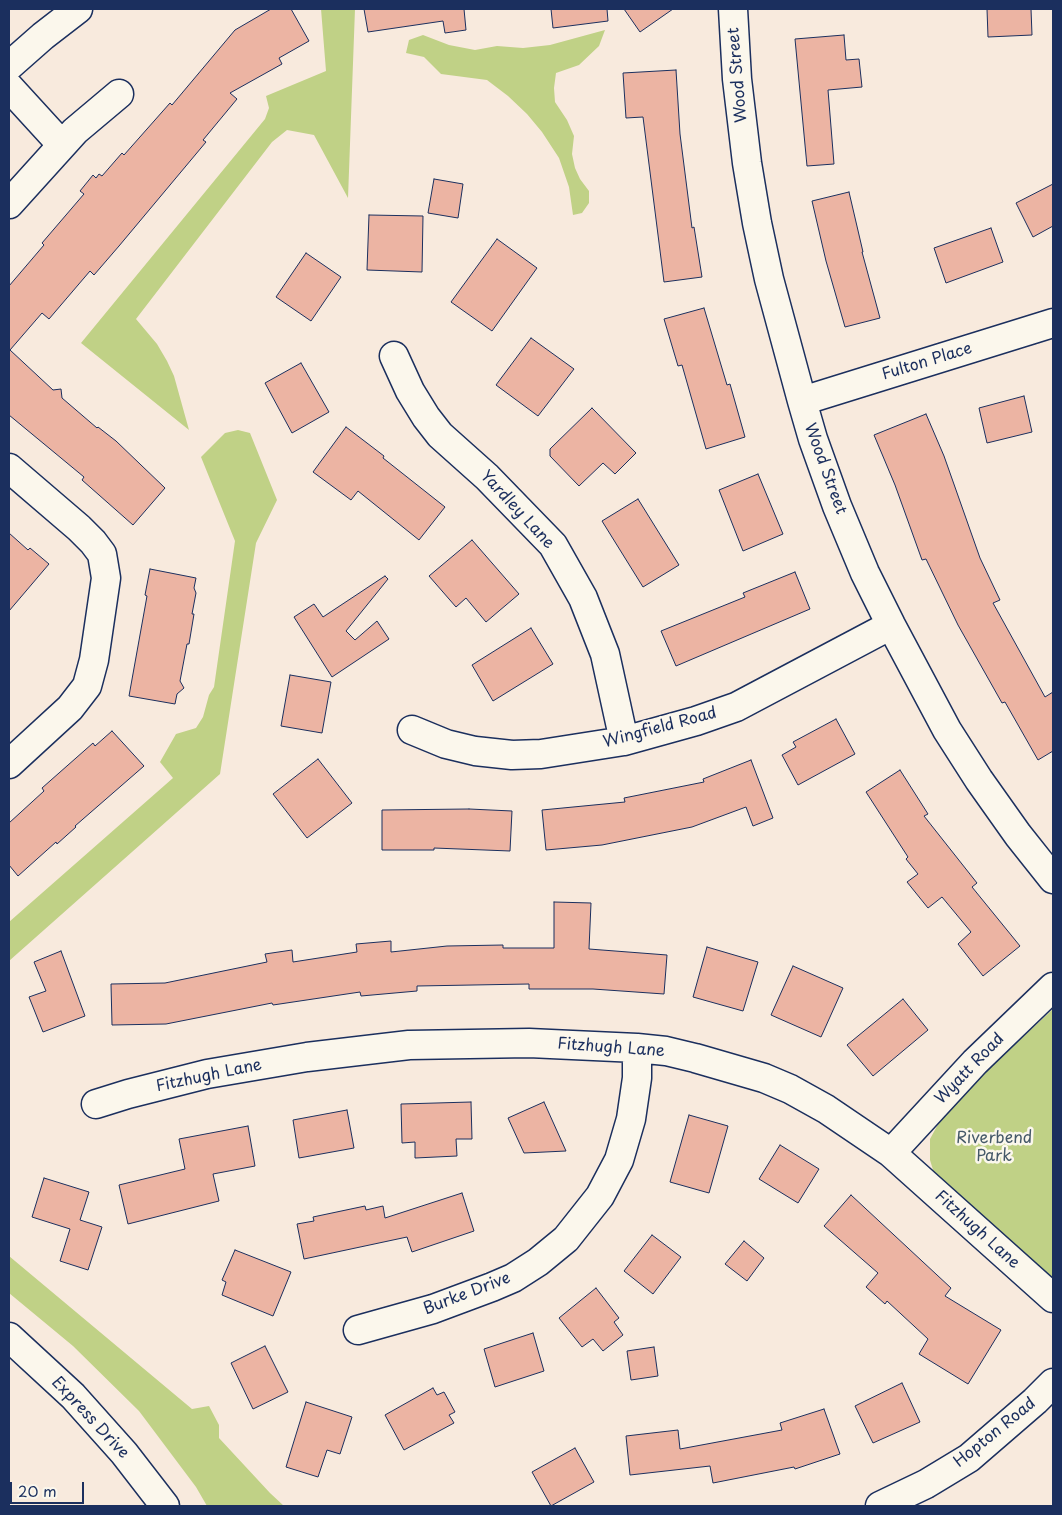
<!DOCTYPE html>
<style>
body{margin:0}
#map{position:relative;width:1062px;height:1515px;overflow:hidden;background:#f8eadd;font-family:"Playpen Sans",sans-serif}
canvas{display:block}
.frame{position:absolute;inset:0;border:10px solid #1b2f5e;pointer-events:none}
.scale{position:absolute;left:10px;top:1482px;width:74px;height:22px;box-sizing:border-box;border:2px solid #1b2f5e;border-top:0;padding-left:6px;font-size:15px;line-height:18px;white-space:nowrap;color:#1b2f5e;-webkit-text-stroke:4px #fbf7ec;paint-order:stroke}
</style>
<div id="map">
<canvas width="1062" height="1515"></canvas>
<div class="frame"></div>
<div class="scale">20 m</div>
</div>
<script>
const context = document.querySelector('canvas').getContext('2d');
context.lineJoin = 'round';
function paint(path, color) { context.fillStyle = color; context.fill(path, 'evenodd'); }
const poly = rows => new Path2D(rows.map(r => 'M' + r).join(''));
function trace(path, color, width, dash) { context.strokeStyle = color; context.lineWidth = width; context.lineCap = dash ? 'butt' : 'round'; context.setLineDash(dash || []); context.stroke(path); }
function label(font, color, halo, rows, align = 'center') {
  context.font = font + ' "Playpen Sans",sans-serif'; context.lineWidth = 5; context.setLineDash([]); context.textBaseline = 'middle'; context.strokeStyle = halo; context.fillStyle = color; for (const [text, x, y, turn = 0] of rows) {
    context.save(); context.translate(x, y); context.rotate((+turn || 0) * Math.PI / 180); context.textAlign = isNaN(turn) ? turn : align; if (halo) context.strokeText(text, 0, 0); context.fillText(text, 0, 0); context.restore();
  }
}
paint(poly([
 [321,9,355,9,348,198,314,135,287,130,272,142,136,319,157,344,167,361,174,376,189,430,81,343,265,119,269,108,266,96,326,71],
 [605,30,599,46,579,65,556,73,554,88,555,102,567,120,574,136,572,154,575,168,580,179,589,191,589,203,582,213,573,215,569,187,559,158,542,132,527,114,508,96,487,80,441,74,424,57,406,53,409,40,423,35,449,45,475,50,497,46,523,48,550,45],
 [238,430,250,433,277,500,256,543,220,774,9,961,9,922,173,778,160,762,176,734,196,728,203,717,209,695,214,687,235,541,201,457,225,433],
 [1053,1009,1053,1278,947,1185,934,1173,930,1160,930,1139,942,1117,981,1076],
 [9,1256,192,1409,209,1406,219,1425,219,1438,270,1493,284,1506,207,1506,196,1487,139,1411,73,1346,9,1293]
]), '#c0d186');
const building = poly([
 [271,9,291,9,309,41,279,58,282,64,230,93,237,99,203,140,206,142,119,246,94,275,90,271,49,319,42,313,10,350,53,390,61,389,62,398,97,428,98,427,116,441,165,488,133,525,82,480,84,477,9,415,9,286,44,245,42,243,84,194,80,191,93,175,96,178,99,174,102,176,122,153,124,155,170,103,172,105,235,30,271,9],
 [364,9,464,9,466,30,445,33,443,21,368,32,364,9],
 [551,9,607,9,608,21,553,28,551,9],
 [624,9,673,9,640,32,624,9],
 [987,9,1031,9,1032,35,988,37,987,9],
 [844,35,846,60,859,59,862,87,828,90,834,164,807,166,795,39,844,35],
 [676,70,680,134,692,228,694,227,702,277,664,282,643,117,626,118,623,73,676,70],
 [434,179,463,184,458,218,428,213,434,179],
 [1053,184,1053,226,1033,237,1016,203,1053,184],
 [849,192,863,252,862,252,880,318,845,327,826,261,812,201,849,192],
 [369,215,423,216,422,272,367,270,369,215],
 [991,228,1003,262,946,283,934,248,991,228],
 [497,239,537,268,492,331,451,302,497,239],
 [306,253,341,277,311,321,276,297,306,253],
 [704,308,727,385,730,384,745,437,706,449,682,365,678,366,664,319,704,308],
 [531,338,574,369,538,416,496,385,531,338],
 [301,363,329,412,292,433,265,383,301,363],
 [1024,396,1032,432,987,443,979,408,1024,396],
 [592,408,636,453,615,474,603,463,579,486,550,456,550,449,592,408],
 [926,414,944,456,980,558,1000,600,993,603,1045,697,1053,692,1053,751,1038,760,1005,702,1002,703,958,625,926,559,922,560,895,485,874,435,926,414],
 [346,427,384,456,383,458,445,507,419,540,358,491,351,500,313,472,346,427],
 [758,474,783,534,743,551,719,490,758,474],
 [638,499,679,565,643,587,602,521,638,499],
 [9,533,28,550,30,548,49,564,9,611,9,533],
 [472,540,519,594,486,622,466,598,456,607,429,576,472,540],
 [150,569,196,578,194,588,196,593,192,614,194,614,189,644,187,644,180,681,184,688,177,694,175,704,129,696,147,596,145,595,150,569],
 [795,572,810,609,676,666,661,631,745,597,743,593,795,572],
 [385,576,388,579,346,631,355,640,377,621,389,639,332,677,294,617,314,604,323,617,385,576],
 [531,628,553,664,493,701,472,665,531,628],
 [290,675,331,682,322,733,281,726,290,675],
 [836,719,855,754,798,785,782,755,796,747,793,742,836,719],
 [112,731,144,766,75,826,76,827,57,844,56,842,18,876,9,865,9,823,44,791,42,788,93,743,95,746,112,731],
 [318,759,352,803,307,838,273,794,318,759],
 [751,760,773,818,753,826,746,807,692,827,602,845,546,850,542,810,625,802,624,798,704,782,703,779,751,760],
 [900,770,928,814,924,816,977,883,972,887,1020,946,983,976,958,944,971,932,942,897,928,908,907,882,918,874,906,859,908,857,866,792,900,770],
 [469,809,512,811,510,851,434,848,434,850,382,850,382,810,469,809],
 [554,902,591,903,589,949,667,955,664,994,593,989,529,989,529,984,417,986,417,991,361,996,360,992,273,1005,272,1003,166,1024,112,1025,111,984,165,983,267,962,265,954,292,950,293,962,357,952,356,944,391,941,391,952,447,946,503,945,503,948,554,948,554,902],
 [707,947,758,962,743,1011,693,997,707,947],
 [61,951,85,1016,43,1032,29,997,46,991,34,962,61,951],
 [793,966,843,988,821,1037,771,1015,793,966],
 [903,999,928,1030,873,1076,847,1045,903,999],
 [471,1102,472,1139,456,1139,457,1156,415,1158,415,1142,402,1143,401,1104,471,1102],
 [544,1102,566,1151,524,1153,508,1118,544,1102],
 [347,1110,354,1148,299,1158,293,1120,347,1110],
 [689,1115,728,1126,709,1193,670,1182,689,1115],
 [248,1126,255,1166,213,1174,219,1201,128,1224,119,1185,185,1169,179,1139,248,1126],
 [780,1145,819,1169,798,1203,759,1179,780,1145],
 [44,1178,89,1192,80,1220,102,1227,88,1270,60,1261,70,1229,32,1217,44,1178],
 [462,1193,474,1231,412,1252,407,1237,304,1259,297,1224,314,1221,313,1217,365,1206,366,1210,383,1206,385,1218,462,1193],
 [851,1195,951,1288,945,1296,1001,1330,968,1384,919,1354,928,1339,887,1301,885,1304,866,1287,878,1273,824,1226,851,1195],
 [652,1235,681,1257,653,1294,624,1271,652,1235],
 [744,1241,764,1258,747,1281,725,1264,744,1241],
 [235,1250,291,1272,273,1316,222,1295,226,1282,222,1280,235,1250],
 [596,1288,619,1318,614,1322,623,1335,603,1351,593,1339,582,1347,559,1318,596,1288],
 [533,1333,544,1371,495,1387,484,1349,533,1333],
 [265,1346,288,1392,253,1409,231,1363,265,1346],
 [654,1347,658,1376,631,1380,627,1351,654,1347],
 [902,1383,920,1422,873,1443,855,1406,902,1383],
 [433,1388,437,1395,444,1392,455,1412,449,1415,454,1423,404,1450,385,1415,433,1388],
 [306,1402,352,1417,340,1454,327,1450,318,1477,286,1467,306,1402],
 [824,1409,840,1454,795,1469,794,1467,713,1483,710,1466,630,1475,626,1436,678,1430,680,1449,782,1430,780,1423,824,1409],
 [575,1448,594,1482,551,1506,532,1472,575,1448]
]);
paint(building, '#ecb4a3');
trace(building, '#1b2f5e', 1);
const street = poly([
 [733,9,737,79,747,163,757,223,769,279,802,401,813,439,837,506,865,573,891,625,947,730,979,780,1018,835,1053,879],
 [9,87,62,145],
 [9,204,75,131,119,94],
 [394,356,410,391,426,417,440,435,487,477,553,545,583,598,605,654,624,741],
 [802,401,1053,323],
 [9,468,79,528,93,542,102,554,106,578,94,660,87,686,70,708,9,764],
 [412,730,446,744,475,751,512,755,541,754,624,741,696,721,736,707,891,625],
 [96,1104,128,1094,207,1074,307,1057,409,1045,529,1043,637,1048,666,1051,695,1058,764,1078,790,1089,826,1109,891,1153,1053,1298],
 [891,1153,975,1062,1053,987],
 [358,1330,433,1309,492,1287,513,1278,538,1262,566,1239,600,1196,619,1160,631,1119,637,1078,637,1048],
 [880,1506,926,1484,969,1458,1035,1401,1053,1383]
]);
const secondary = poly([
 [9,66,43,36,78,9],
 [9,1337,73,1396,124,1453,165,1506]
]);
trace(street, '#1b2f5e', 31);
trace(secondary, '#1b2f5e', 31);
trace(street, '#fbf7ec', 28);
trace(secondary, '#fbf7ec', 28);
label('16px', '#1b2f5e', '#fbf7ec', [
 ["Wood Street",738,75,-95],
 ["Fulton Place",927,362,-17],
 ["Wood Street",825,469,70],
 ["Yardley Lane",517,510,47],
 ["Wingfield Road",660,728,-15],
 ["Fitzhugh Lane",611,1048,4],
 ["Wyatt Road",970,1069,-46],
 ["Fitzhugh Lane",209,1076,-12],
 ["Fitzhugh Lane",977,1230,42],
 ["Burke Drive",467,1294,-21],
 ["Express Drive",90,1418,47],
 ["Hopton Road",995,1433,-39]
]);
label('16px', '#445868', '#fbf7ec', [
 ["Riverbend",994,1139],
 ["Park",994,1157]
]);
</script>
